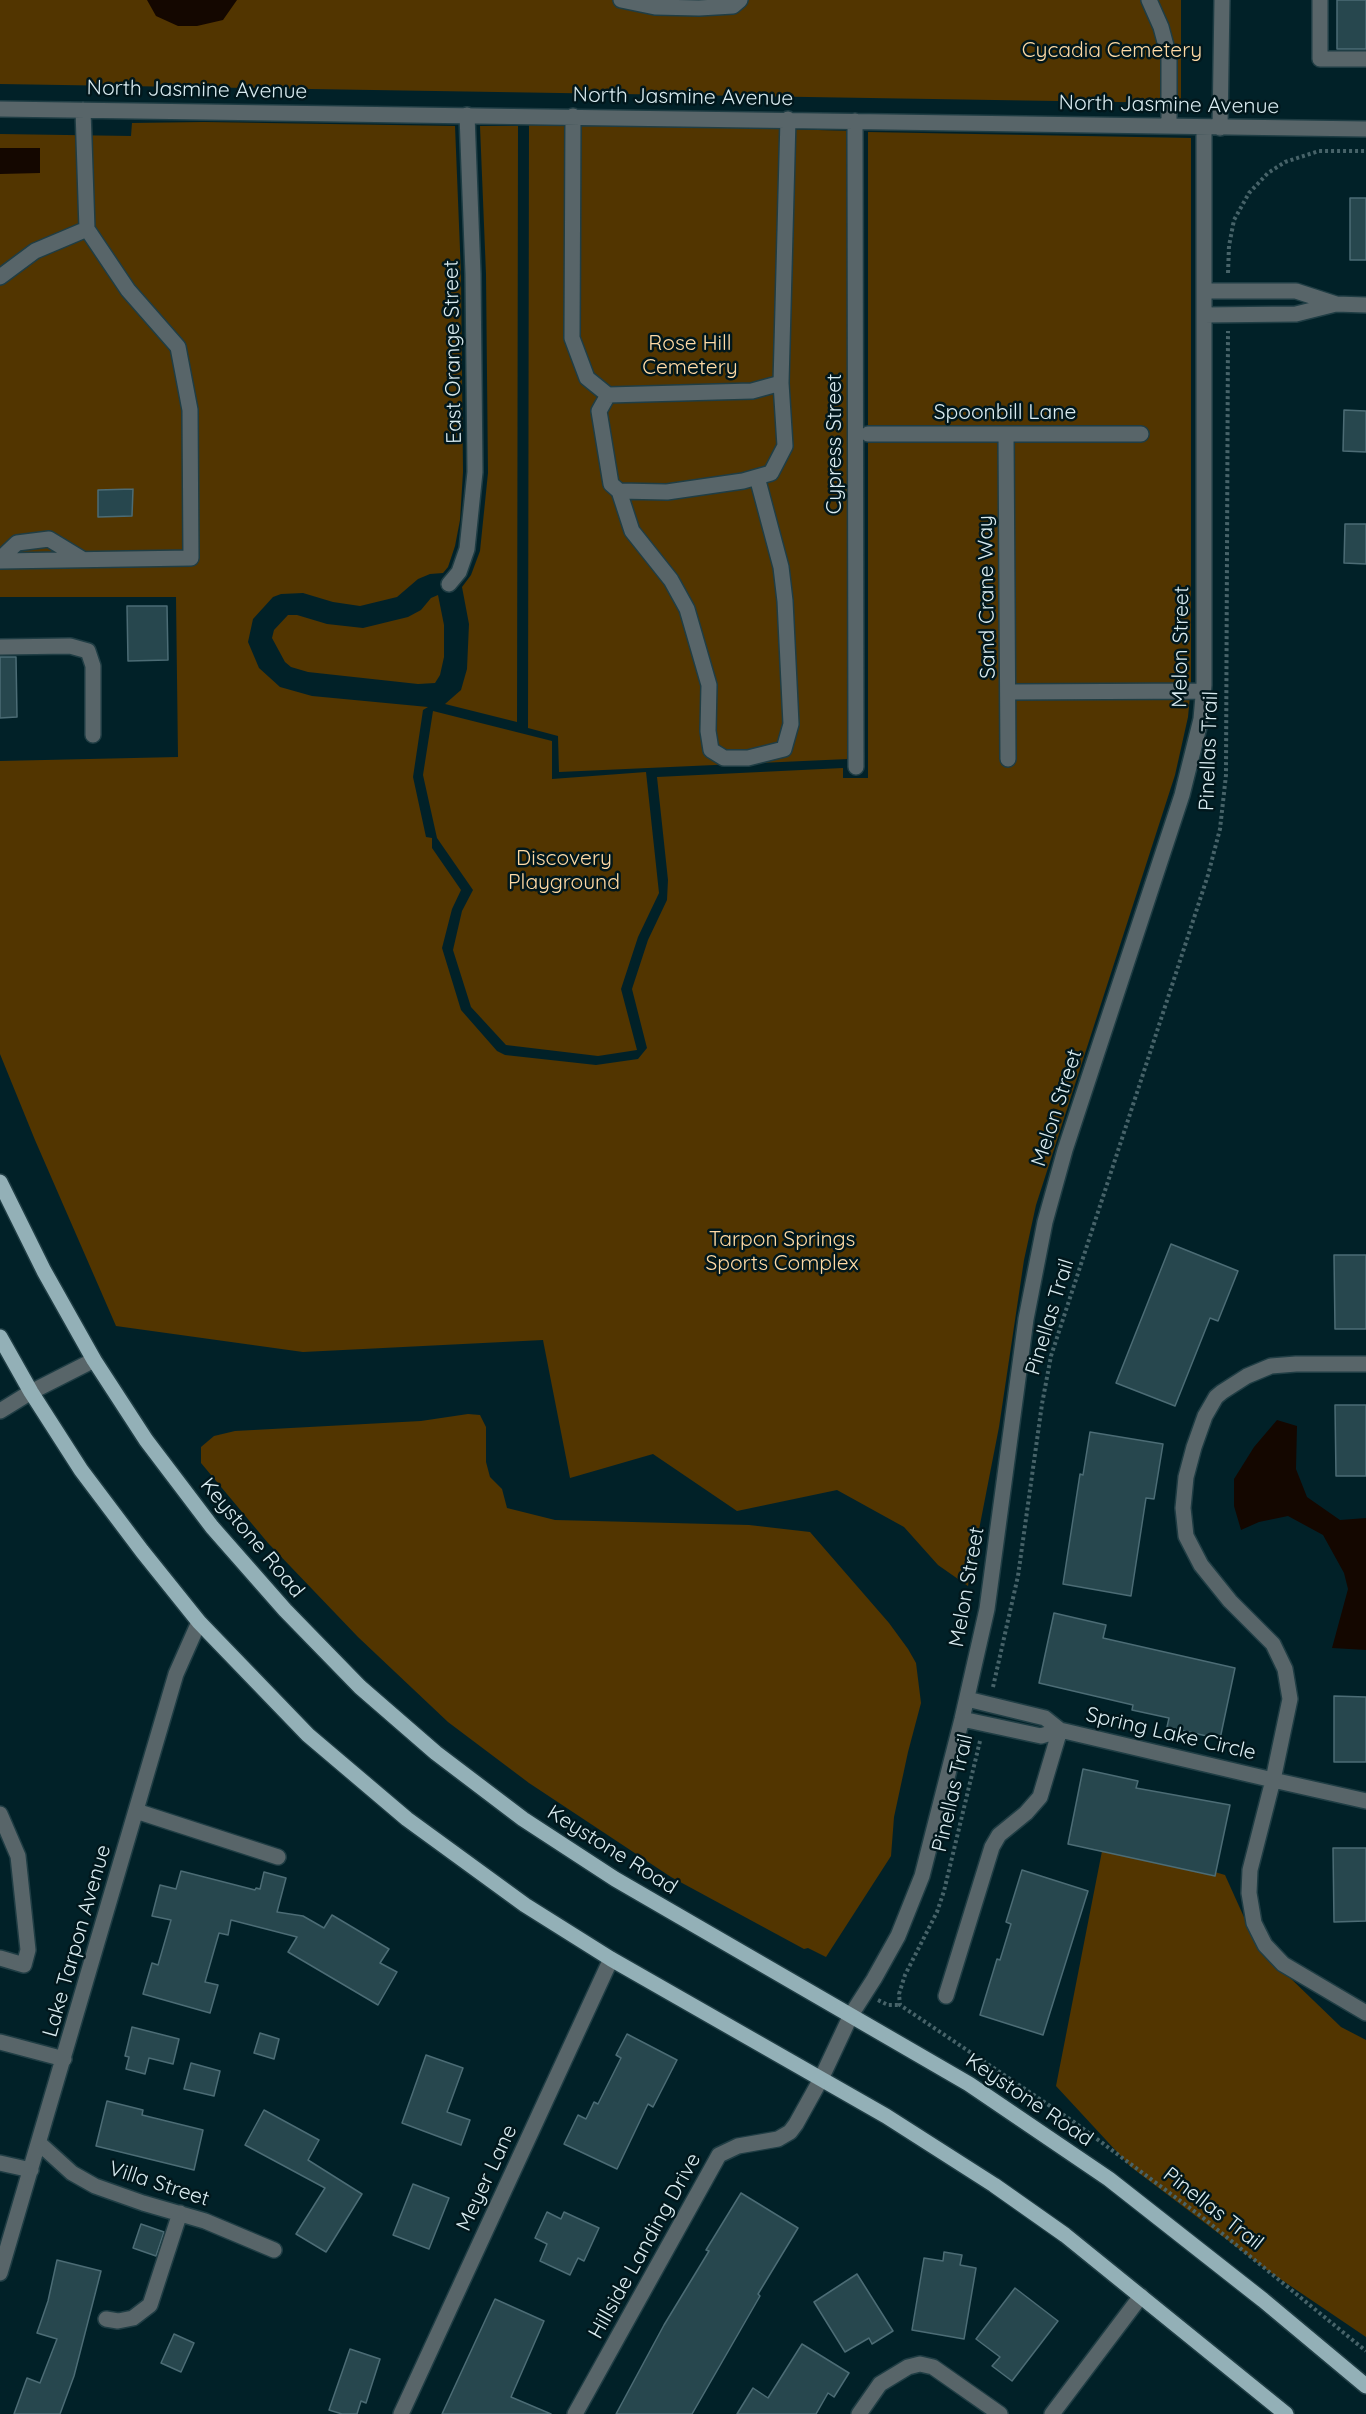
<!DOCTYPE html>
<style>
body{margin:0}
canvas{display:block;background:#012128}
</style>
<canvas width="1366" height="2414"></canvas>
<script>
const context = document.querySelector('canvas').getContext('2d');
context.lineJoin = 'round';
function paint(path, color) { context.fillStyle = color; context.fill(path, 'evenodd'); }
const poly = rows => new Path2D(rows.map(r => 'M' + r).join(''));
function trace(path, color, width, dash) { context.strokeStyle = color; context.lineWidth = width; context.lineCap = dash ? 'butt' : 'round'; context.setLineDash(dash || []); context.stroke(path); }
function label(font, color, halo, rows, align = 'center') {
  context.font = font + ' Quicksand,sans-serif'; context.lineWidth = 5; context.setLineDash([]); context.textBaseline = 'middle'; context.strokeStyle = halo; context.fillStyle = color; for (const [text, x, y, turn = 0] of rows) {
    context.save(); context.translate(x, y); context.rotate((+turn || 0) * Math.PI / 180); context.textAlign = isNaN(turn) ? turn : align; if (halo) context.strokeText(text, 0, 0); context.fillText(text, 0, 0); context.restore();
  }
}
paint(poly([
 [0,0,1181,0,1181,103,0,84],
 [204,122,455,126,461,275,463,472,460,520,455,546,448,567,443,573,430,574,418,579,397,597,360,606,333,602,303,593,281,594,273,597,253,619,248,642,259,668,280,687,312,696,428,707,423,710,413,777,426,837,432,838,432,848,461,890,452,909,442,948,461,1010,497,1051,505,1055,596,1065,638,1059,647,1048,632,989,648,940,667,900,668,880,657,777,843,768,843,778,868,778,868,132,1191,138,1191,685,1188,717,1175,775,1036,1205,1024,1260,999,1427,968,1586,938,1565,904,1527,837,1490,737,1511,653,1454,570,1478,543,1340,303,1352,116,1326,35,1140,0,1054,0,761,178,757,176,597,0,597,0,134,131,136,132,123],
 [529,122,854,131,848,759,559,772,558,736,528,728],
 [480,126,518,126,517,722,445,704,461,690,467,669,469,624,462,587,471,575,480,551,488,473,486,274],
 [438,595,444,625,444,657,440,675,435,683,418,684,308,672,291,667,285,662,272,638,274,630,288,615,297,615,327,624,363,628,408,617,421,610,431,598],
 [433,711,552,741,552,779,646,772,659,893,638,937,621,989,637,1050,598,1056,506,1045,471,1007,453,950,462,911,473,890,437,838,423,775],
 [468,1414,480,1415,486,1427,486,1462,490,1477,502,1489,507,1508,555,1520,749,1525,810,1532,889,1623,908,1649,916,1663,921,1703,908,1752,894,1817,891,1856,826,1957,808,1948,804,1949,671,1877,529,1783,448,1722,358,1637,268,1543,201,1463,201,1447,214,1436,235,1431,421,1421],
 [1103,1846,1151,1853,1225,1875,1257,1946,1341,2027,1366,2040,1366,2337,1267,2270,1131,2167,1056,2086]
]), '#523500');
paint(poly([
 [147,0,237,0,223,20,197,26,178,26,156,16],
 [0,148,40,148,40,173,0,174],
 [1277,1420,1297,1426,1296,1469,1307,1497,1340,1520,1366,1518,1366,1650,1332,1648,1348,1589,1344,1573,1323,1535,1288,1516,1259,1522,1241,1530,1234,1506,1234,1479,1254,1447]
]), '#140700');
const building = poly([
 [1337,0,1366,0,1366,49,1337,49,1337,0],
 [1350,198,1366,198,1366,260,1350,260,1350,198],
 [1344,410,1366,411,1366,452,1343,451,1344,410],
 [133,489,132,516,98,517,98,490,133,489],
 [1345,524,1366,524,1366,564,1344,563,1345,524],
 [127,606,167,606,168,660,128,661,127,606],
 [0,657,16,657,17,717,0,718,0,657],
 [1171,1244,1238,1271,1218,1321,1210,1318,1175,1406,1116,1383,1171,1244],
 [1334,1255,1366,1255,1366,1329,1335,1329,1334,1255],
 [1335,1405,1366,1405,1366,1476,1336,1476,1335,1405],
 [1090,1432,1163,1444,1154,1499,1146,1498,1131,1596,1063,1584,1080,1474,1083,1475,1090,1432],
 [1054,1613,1106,1625,1103,1638,1235,1668,1220,1739,1167,1727,1169,1718,1132,1710,1133,1705,1039,1683,1054,1613],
 [1334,1696,1366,1697,1366,1762,1334,1762,1334,1696],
 [1083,1769,1138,1781,1136,1788,1230,1805,1215,1876,1068,1844,1083,1769],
 [1333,1848,1366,1848,1366,1921,1334,1922,1333,1848],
 [1022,1870,1088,1891,1043,2035,980,2015,997,1959,1000,1960,1011,1924,1006,1922,1022,1870],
 [181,1871,255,1890,256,1888,260,1889,264,1872,286,1878,277,1912,303,1916,324,1928,332,1915,389,1949,380,1963,397,1972,378,2005,288,1952,297,1937,231,1920,228,1935,219,1933,205,1982,218,1985,210,2013,143,1994,152,1963,158,1965,171,1920,152,1916,160,1885,176,1889,181,1871],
 [132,2027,179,2039,173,2064,149,2058,145,2074,126,2069,129,2057,125,2056,132,2027],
 [260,2033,279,2039,274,2059,254,2053,260,2033],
 [627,2034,677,2060,653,2107,648,2104,617,2169,564,2144,578,2115,586,2119,594,2102,598,2104,621,2058,616,2055,627,2034],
 [426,2055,463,2068,447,2112,470,2120,461,2145,402,2123,426,2055],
 [191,2063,220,2071,214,2096,184,2089,191,2063],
 [107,2101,143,2110,142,2115,203,2130,194,2170,96,2146,107,2101],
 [264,2110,319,2140,308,2160,362,2194,326,2252,296,2234,325,2188,245,2145,264,2110],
 [413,2184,449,2198,429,2249,393,2235,413,2184],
 [741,2193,798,2228,758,2294,760,2296,692,2414,616,2414,664,2325,709,2251,706,2250,741,2193],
 [547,2212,561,2219,564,2212,599,2228,584,2261,578,2258,570,2275,540,2261,547,2244,535,2238,547,2212],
 [141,2224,164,2232,156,2256,133,2248,141,2224],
 [944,2252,962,2255,960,2265,976,2268,964,2339,912,2330,924,2258,943,2261,944,2252],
 [57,2260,101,2271,74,2376,60,2414,14,2414,27,2378,40,2383,57,2339,37,2333,48,2301,57,2260],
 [857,2274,893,2331,872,2344,869,2338,845,2352,814,2302,857,2274],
 [1015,2288,1058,2321,1012,2381,992,2366,1000,2357,976,2339,1015,2288],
 [495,2299,544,2321,511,2397,551,2414,442,2414,495,2299],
 [174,2334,194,2343,181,2372,161,2363,174,2334],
 [802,2344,849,2373,834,2397,828,2393,816,2414,737,2414,753,2388,768,2398,802,2344],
 [350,2349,380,2359,366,2403,361,2401,357,2414,342,2414,329,2410,350,2349]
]);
paint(building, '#27474e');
trace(building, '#4c6c75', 1.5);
const minor = poly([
 [621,0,655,7,699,8,733,6,740,0],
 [1149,0,1161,27,1169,57,1169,126],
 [1320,0,1320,59,1366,59],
 [0,109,1366,129],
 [573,116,572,338,587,378,608,395,752,391,781,383,788,119],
 [855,121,856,767],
 [1220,128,1222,0],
 [0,277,35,251,87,229],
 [1204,291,1296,291,1336,304],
 [1204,315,1296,314,1336,304,1366,305],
 [608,395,599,411,611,484,619,491,667,492,743,481,771,473,785,446,781,383],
 [868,434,1141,434],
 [1006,434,1008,759],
 [619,491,632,531,671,580,687,609,709,685,708,731,711,750,724,758,748,758,784,749,791,724,785,601,781,567,757,477],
 [0,559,17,543,49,539,82,559],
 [0,561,191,558,190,410,178,347,128,290,87,229,83,110],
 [449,584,459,572,467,549,475,472,473,274,467,115],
 [0,647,70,646,88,651,93,666,93,735],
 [1009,692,1203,691],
 [1366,1364,1296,1364,1271,1366,1247,1376,1222,1392,1216,1397,1205,1416,1194,1447,1186,1477,1183,1508,1186,1536,1201,1565,1230,1601,1273,1644,1285,1669,1290,1699,1273,1780,1366,1801],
 [0,1411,31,1392,94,1360],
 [967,1699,1045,1718,1060,1730,1273,1780,1250,1870,1249,1893,1254,1923,1265,1945,1283,1964,1366,2013],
 [962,1719,1041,1736,1060,1730],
 [136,1811,278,1857],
 [0,1814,18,1856,28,1950,24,1965,0,1958],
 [946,1996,992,1847,999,1835,1026,1813,1040,1797,1060,1730],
 [0,2042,64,2059],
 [40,2144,72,2173,95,2186,143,2203,205,2221,274,2250],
 [0,2163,31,2170],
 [0,2273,176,1674,199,1622],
 [106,2319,118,2321,133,2318,150,2305,180,2213],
 [401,2414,611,1959],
 [575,2414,719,2155,738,2146,778,2139,790,2132,796,2124,821,2079,851,2015,874,1979,898,1936,922,1876,962,1719,987,1609,1026,1319,1045,1222,1065,1150,1182,795,1201,719,1204,685,1204,128],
 [859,2414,880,2384,908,2367,920,2364,933,2367,1000,2414],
 [1052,2414,1141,2296]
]);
const major = poly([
 [0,1182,44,1271,94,1360,146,1440,212,1527,285,1610,360,1687,436,1753,523,1819,615,1879,969,2084,1109,2179,1263,2300,1366,2386],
 [0,1337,31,1392,81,1470,142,1551,199,1622,308,1735,407,1819,525,1905,611,1959,886,2116,994,2185,1065,2235,1286,2414]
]);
trace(minor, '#1f3d44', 18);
trace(major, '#1f3d44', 18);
trace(poly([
 [1228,273,1229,246,1234,220,1249,193,1268,173,1285,162,1319,151,1366,151],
 [993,1687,1018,1576,1042,1404,1051,1356,1208,875,1220,829,1226,775,1228,331],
 [980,1741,944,1891,937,1912,905,1975,899,1994,900,2005,1074,2122,1202,2217,1366,2351],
 [878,2000,888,2005,900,2005]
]), '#476369', 4, [3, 3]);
trace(minor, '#586569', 15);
trace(major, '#93b0b7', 15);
label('21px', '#ffdaa5', '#01171c', [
 ["Cycadia Cemetery",1112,51],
 ["Rose Hill",690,344],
 ["Cemetery",690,368],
 ["Discovery",564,859],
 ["Playground",564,883],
 ["Tarpon Springs",782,1240],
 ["Sports Complex",782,1264]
]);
label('21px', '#daecf1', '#01171c', [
 ["North Jasmine Avenue",197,90,1],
 ["North Jasmine Avenue",683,97,1],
 ["North Jasmine Avenue",1169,105,1],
 ["East Orange Street",453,352,-91],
 ["Spoonbill Lane",1005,413],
 ["Cypress Street",835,444,-90],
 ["Sand Crane Way",987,597,-91],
 ["Melon Street",1181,647,-89],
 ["Pinellas Trail",1209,751,-88],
 ["Melon Street",1057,1108,-72],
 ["Pinellas Trail",1050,1317,-73],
 ["Keystone Road",252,1538,50],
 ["Melon Street",967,1587,-80],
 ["Spring Lake Circle",1171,1734,13],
 ["Pinellas Trail",953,1793,-77],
 ["Keystone Road",612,1850,32],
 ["Lake Tarpon Avenue",77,1941,-74],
 ["Keystone Road",1029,2100,34],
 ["Meyer Lane",487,2178,-65],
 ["Villa Street",159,2184,18],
 ["Pinellas Trail",1213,2209,38],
 ["Hillside Landing Drive",645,2246,-61]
]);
</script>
